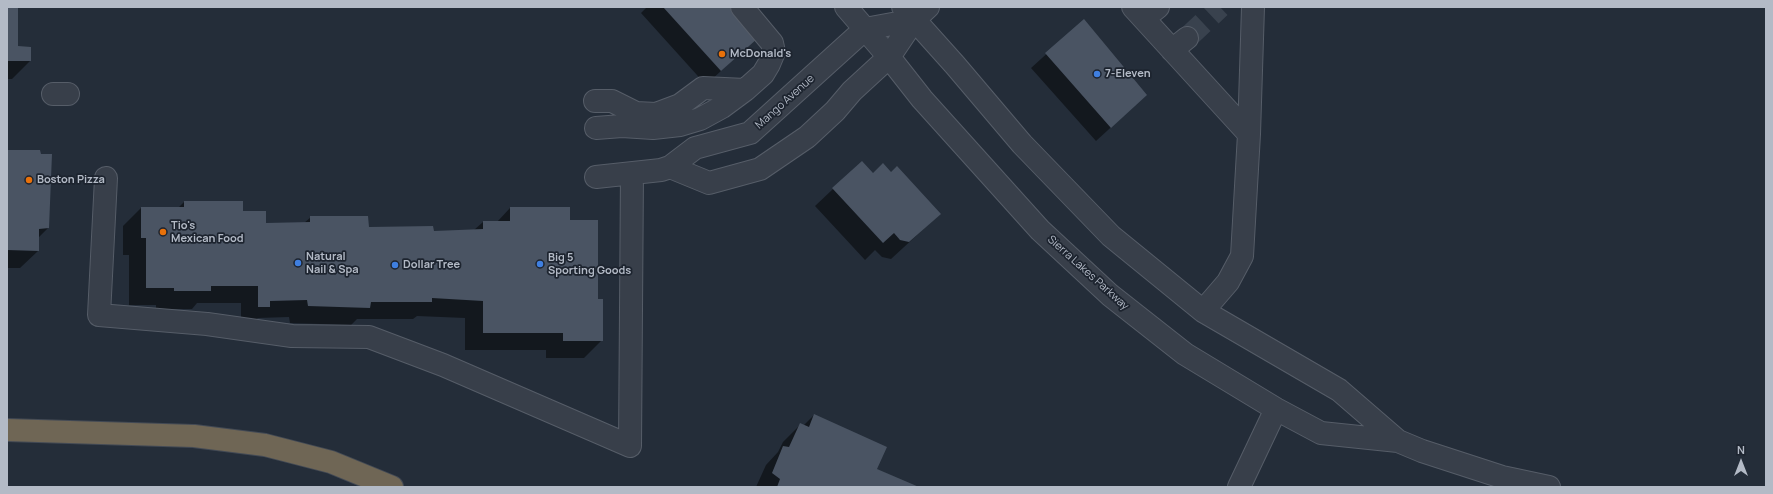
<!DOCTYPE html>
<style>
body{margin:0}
#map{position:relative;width:1773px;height:494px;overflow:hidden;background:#242d39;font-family:Manrope,sans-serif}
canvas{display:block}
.frame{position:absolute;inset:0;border:8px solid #b3bac6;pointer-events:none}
.north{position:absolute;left:1721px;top:442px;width:40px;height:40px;-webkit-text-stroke:3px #1d242f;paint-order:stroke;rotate:0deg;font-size:11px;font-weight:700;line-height:16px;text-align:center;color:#b3bac6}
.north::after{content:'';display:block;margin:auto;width:14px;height:18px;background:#b3bac6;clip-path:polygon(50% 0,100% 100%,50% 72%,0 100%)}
</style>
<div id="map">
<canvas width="1773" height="494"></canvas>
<div class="frame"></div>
<div class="north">N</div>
</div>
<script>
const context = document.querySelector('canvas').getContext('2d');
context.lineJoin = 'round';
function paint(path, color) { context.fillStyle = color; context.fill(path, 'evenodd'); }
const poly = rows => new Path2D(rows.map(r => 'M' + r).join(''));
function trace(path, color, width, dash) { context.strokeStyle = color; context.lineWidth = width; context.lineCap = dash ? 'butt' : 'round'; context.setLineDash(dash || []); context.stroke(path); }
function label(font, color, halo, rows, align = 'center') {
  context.font = font + ' Manrope,sans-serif'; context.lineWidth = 3.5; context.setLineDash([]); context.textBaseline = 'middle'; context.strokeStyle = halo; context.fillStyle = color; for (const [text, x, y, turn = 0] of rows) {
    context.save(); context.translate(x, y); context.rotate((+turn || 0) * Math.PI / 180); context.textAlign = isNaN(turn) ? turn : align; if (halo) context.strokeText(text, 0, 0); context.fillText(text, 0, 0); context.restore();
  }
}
paint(poly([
 [7,7,10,7,17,47,30,61,12,79,7,79],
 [647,7,728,7,756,38,706,85,641,13],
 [1084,20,1131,109,1096,141,1031,68],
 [7,151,48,228,38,238,38,251,20,268,7,268],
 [873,174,891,174,940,214,891,259,882,257,875,250,865,260,815,206,833,189],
 [184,202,242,212,265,224,304,223,311,217,368,228,433,232,474,230,483,222,497,222,510,208,569,221,597,300,602,340,584,358,546,358,546,350,465,350,465,318,417,316,413,319,357,319,351,325,290,323,289,317,258,318,251,324,241,324,241,303,197,303,192,309,156,309,156,305,129,305,129,255,123,255,123,226,141,208,178,208],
 [814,415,876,469,917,487,756,487,766,465,778,452,783,442,800,425,803,426]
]), '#0007');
paint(poly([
 [7,7,18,8,18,46,31,47,31,61,7,61],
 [663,7,730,7,758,38,721,71],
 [1084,19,1147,95,1111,128,1045,53],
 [7,150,40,150,41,154,52,154,49,228,39,229,39,251,7,250],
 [862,161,873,173,883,163,891,172,897,166,941,214,909,242,900,240,894,233,883,243,832,188],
 [184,201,243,201,243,211,266,211,266,223,310,222,310,216,368,216,369,227,433,226,434,231,483,229,483,221,510,221,510,207,570,207,570,220,598,220,598,299,603,299,603,341,563,341,563,333,483,333,483,301,432,298,432,302,371,302,370,308,308,306,307,300,270,301,270,307,258,307,258,286,211,286,211,291,174,291,174,288,146,288,146,238,141,238,141,207,184,207],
 [814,414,887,447,877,469,919,487,777,487,780,479,772,473,783,446,789,447,800,423,809,427]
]), '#4a5463');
trace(poly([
 [1187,38,1220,7]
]), '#39424e', 22, [22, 11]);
const minor = poly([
 [846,7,889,57,922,99,1040,230,1110,295,1185,354,1276,409,1321,433,1398,441,1422,451,1502,477,1549,487],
 [903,7,955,65,1022,144,1111,236,1203,311,1339,390,1398,441],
 [1133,7,1249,134],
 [1144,18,1158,7],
 [1172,50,1187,38],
 [53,94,68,94],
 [595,101,612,101,636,113,656,114,680,105,703,88,745,90,763,74,769,64,774,52,772,43,742,7],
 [596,128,622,126,653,128,680,125,700,119,722,107,745,90],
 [670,167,709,183,760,169,807,137,835,111,852,91,889,57,914,20,928,7],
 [596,177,661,170,670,167,695,148,750,133,865,29,914,20],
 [106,178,99,315,207,324,292,336,369,337,443,365,630,446,632,173],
 [1203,311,1228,282,1242,256,1249,134,1253,7],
 [1239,487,1276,409]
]);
const highway = poly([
 [7,430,194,436,265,445,331,462,392,487]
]);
trace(minor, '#565d68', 24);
trace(highway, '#434a55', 24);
trace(minor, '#383f4a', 22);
trace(highway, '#6f6655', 22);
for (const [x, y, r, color] of [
 [722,54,4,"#e8710a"],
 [1097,74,4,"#3f7fe0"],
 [29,180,4,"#e8710a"],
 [163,232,4,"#e8710a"],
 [298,263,4,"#3f7fe0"],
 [540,264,4,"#3f7fe0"],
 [395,265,4,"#3f7fe0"]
]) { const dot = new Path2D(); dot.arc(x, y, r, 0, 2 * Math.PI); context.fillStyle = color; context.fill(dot); trace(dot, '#1d242f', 1.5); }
label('bold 11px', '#b3bac6', '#1d242f', [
 ["McDonald's",730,54],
 ["7-Eleven",1105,74],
 ["Boston Pizza",37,180],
 ["Tio's",171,226],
 ["Mexican Food",171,239],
 ["Natural",306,257],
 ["Nail & Spa",306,270],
 ["Big 5",548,258],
 ["Sporting Goods",548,271],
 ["Dollar Tree",403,265]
], 'left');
label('11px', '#b3bac6', '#1d242f', [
 ["Mango Avenue",785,102,-42],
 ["Sierra Lakes Parkway",1088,273,42]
]);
</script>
